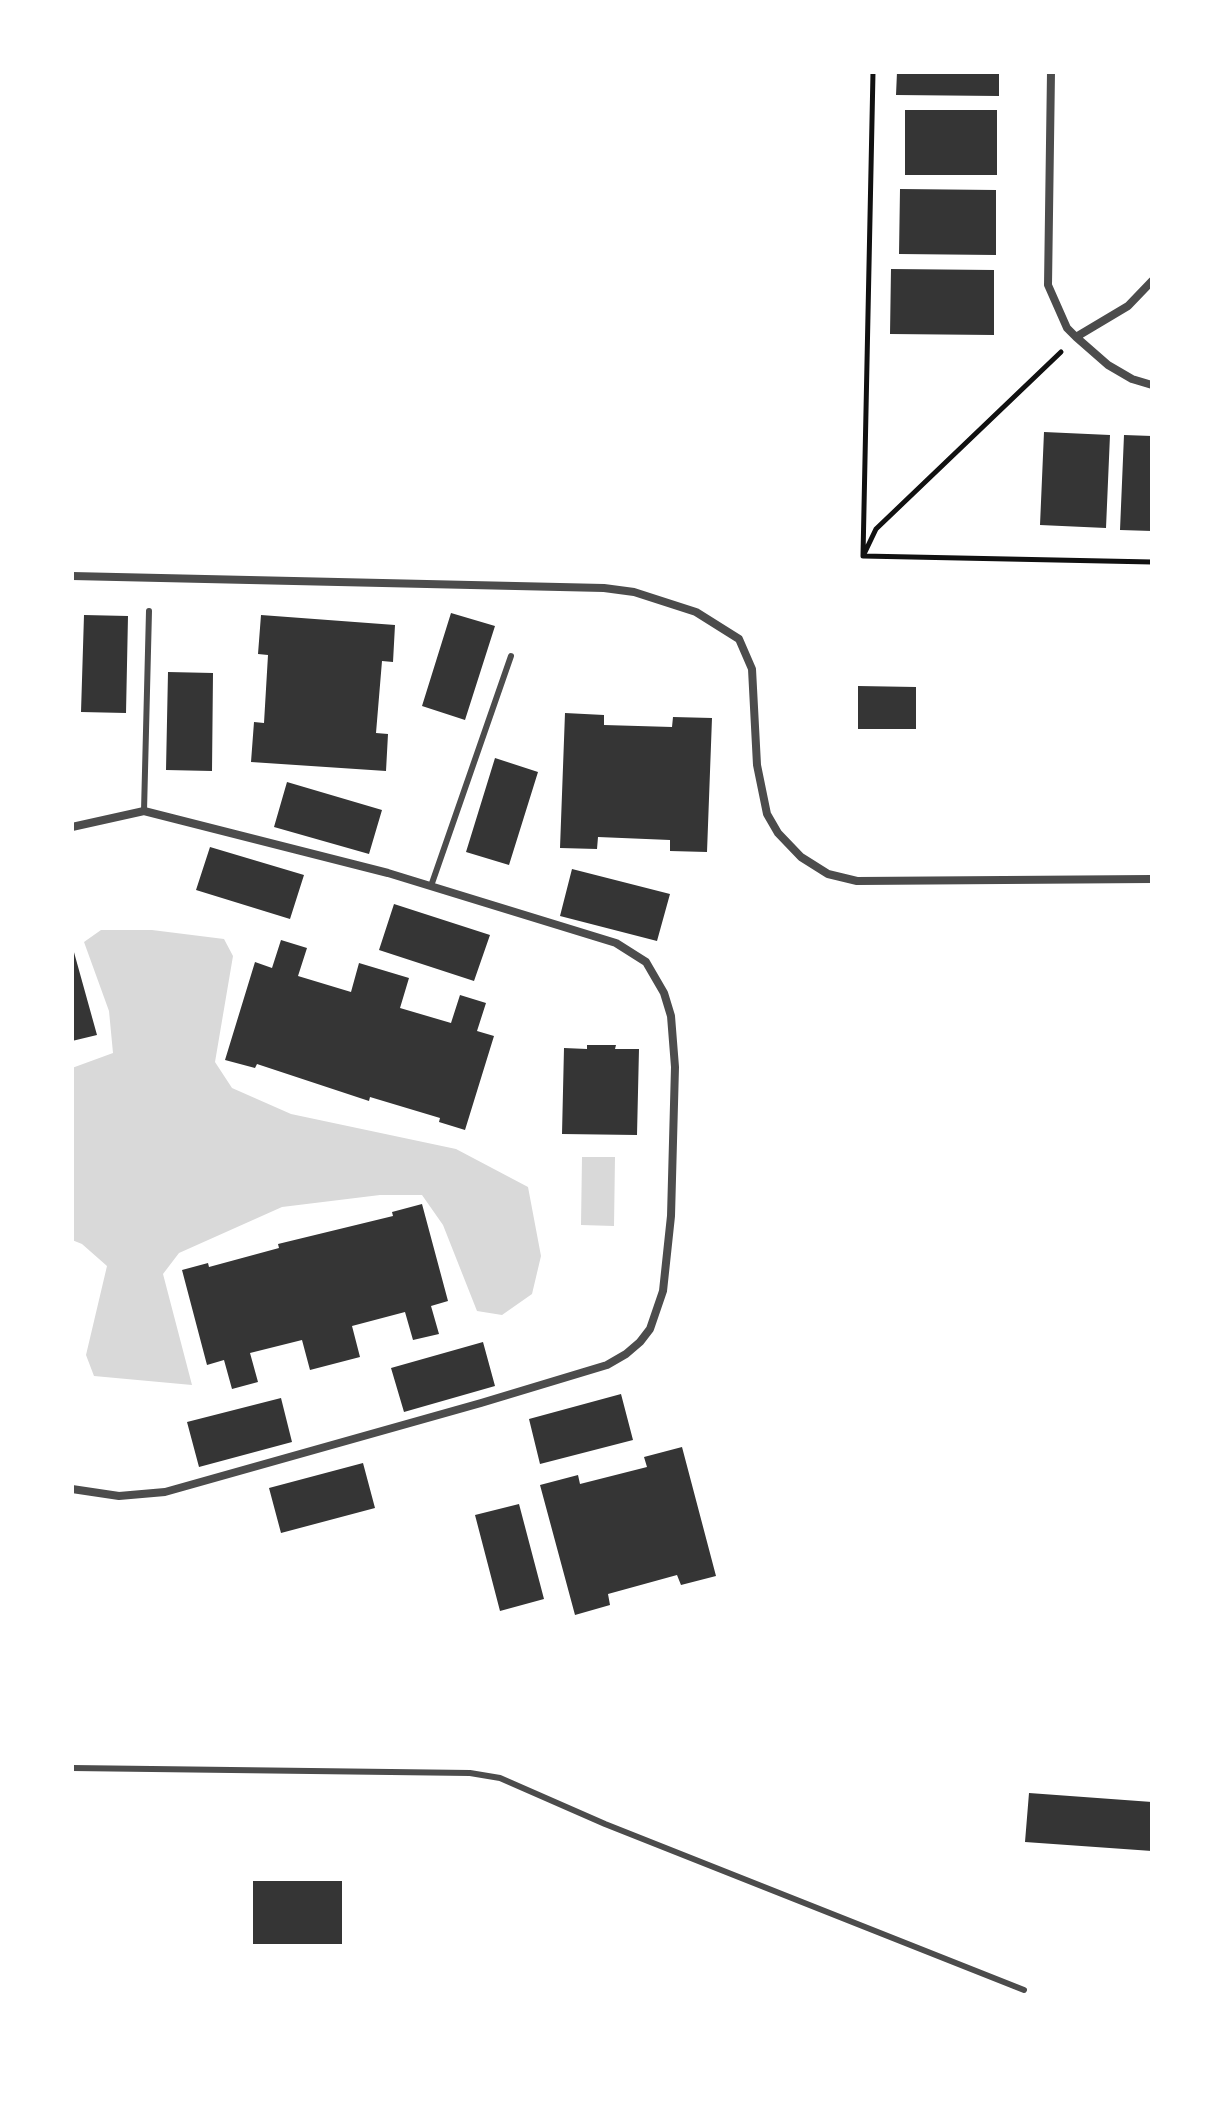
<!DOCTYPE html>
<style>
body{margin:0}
#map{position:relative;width:1224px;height:2122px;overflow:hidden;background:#fff;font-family:"IBM Plex Sans",sans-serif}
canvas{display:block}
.frame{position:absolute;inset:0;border:74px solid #fff;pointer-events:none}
</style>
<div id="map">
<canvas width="1224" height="2122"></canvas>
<div class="frame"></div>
</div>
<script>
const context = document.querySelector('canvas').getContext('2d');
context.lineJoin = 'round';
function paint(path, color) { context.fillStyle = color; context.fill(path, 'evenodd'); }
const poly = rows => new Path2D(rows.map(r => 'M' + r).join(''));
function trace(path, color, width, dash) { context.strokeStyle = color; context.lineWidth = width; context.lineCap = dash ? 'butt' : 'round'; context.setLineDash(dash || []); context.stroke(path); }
paint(poly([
 [101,930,152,930,224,939,233,956,215,1062,232,1088,291,1114,456,1149,528,1187,541,1256,532,1294,502,1315,477,1311,443,1225,422,1195,380,1195,282,1207,179,1253,163,1274,192,1385,94,1376,86,1355,107,1266,82,1244,72,1240,72,1068,113,1053,109,1011,84,942],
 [582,1157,615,1157,614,1226,581,1225]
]), '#d9d9d9');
paint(poly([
 [897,72,999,72,999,96,896,95],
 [905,110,997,110,997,175,905,175],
 [900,189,996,190,996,255,899,254],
 [891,269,994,270,994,335,890,334],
 [1044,432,1110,435,1106,528,1040,525],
 [1124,435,1152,436,1152,531,1120,530],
 [451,613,495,626,465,720,422,706],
 [84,615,128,616,126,713,81,712],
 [261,615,395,625,393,662,382,661,376,733,388,734,386,771,251,762,254,722,264,723,268,655,258,654],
 [168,672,213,673,212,771,166,770],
 [858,686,916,687,916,729,858,729],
 [565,713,604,715,604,725,672,727,673,717,712,718,707,852,670,851,670,840,598,837,597,849,560,848],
 [495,758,538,772,509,865,466,852],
 [287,782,382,810,369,854,274,827],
 [210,847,304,875,290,919,196,890],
 [572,869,670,894,657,941,560,916],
 [394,904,490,935,474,981,379,950],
 [281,940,307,948,298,976,351,992,359,963,409,978,400,1008,451,1023,460,995,486,1003,477,1031,494,1036,465,1130,439,1122,440,1118,370,1097,369,1101,257,1064,255,1068,225,1060,255,962,272,968],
 [72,945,97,1035,72,1041],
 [587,1045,616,1045,615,1049,639,1049,637,1135,562,1134,564,1048,587,1049],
 [422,1204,448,1301,431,1306,439,1334,413,1340,405,1312,352,1326,360,1357,310,1370,302,1340,250,1353,258,1382,232,1389,224,1360,207,1365,182,1270,208,1263,209,1267,279,1248,278,1244,393,1216,392,1212],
 [483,1342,495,1386,404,1412,391,1368],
 [621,1394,633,1440,540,1464,529,1419],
 [281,1398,292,1442,199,1467,187,1422],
 [682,1447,716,1576,681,1585,677,1575,608,1594,610,1605,575,1615,540,1485,578,1475,580,1484,647,1467,644,1457],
 [363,1463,375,1508,281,1533,269,1488],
 [519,1504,544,1599,500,1611,475,1515],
 [1029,1793,1152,1802,1152,1851,1025,1842],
 [253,1881,342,1881,342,1944,253,1944]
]), '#353535');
trace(poly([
 [873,72,863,556,1152,562],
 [865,552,876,529,1061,352]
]), '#111', 5);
trace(poly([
 [144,811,149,611],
 [431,886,511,656],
 [72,1768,470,1773,500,1778,605,1824,1024,1990]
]), '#4c4c4c', 6);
trace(poly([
 [1051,72,1048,285,1067,328,1076,337,1108,365,1132,379,1152,385],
 [1076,337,1128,306,1152,281],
 [72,576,604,588,634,592,696,612,739,639,752,669,757,765,767,814,778,833,801,857,828,874,857,881,1152,879],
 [72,827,144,811,388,873,616,943,646,962,664,993,671,1016,675,1067,671,1216,663,1291,650,1329,640,1342,626,1354,607,1365,481,1403,165,1492,119,1496,72,1489]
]), '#4c4c4c', 8);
</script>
